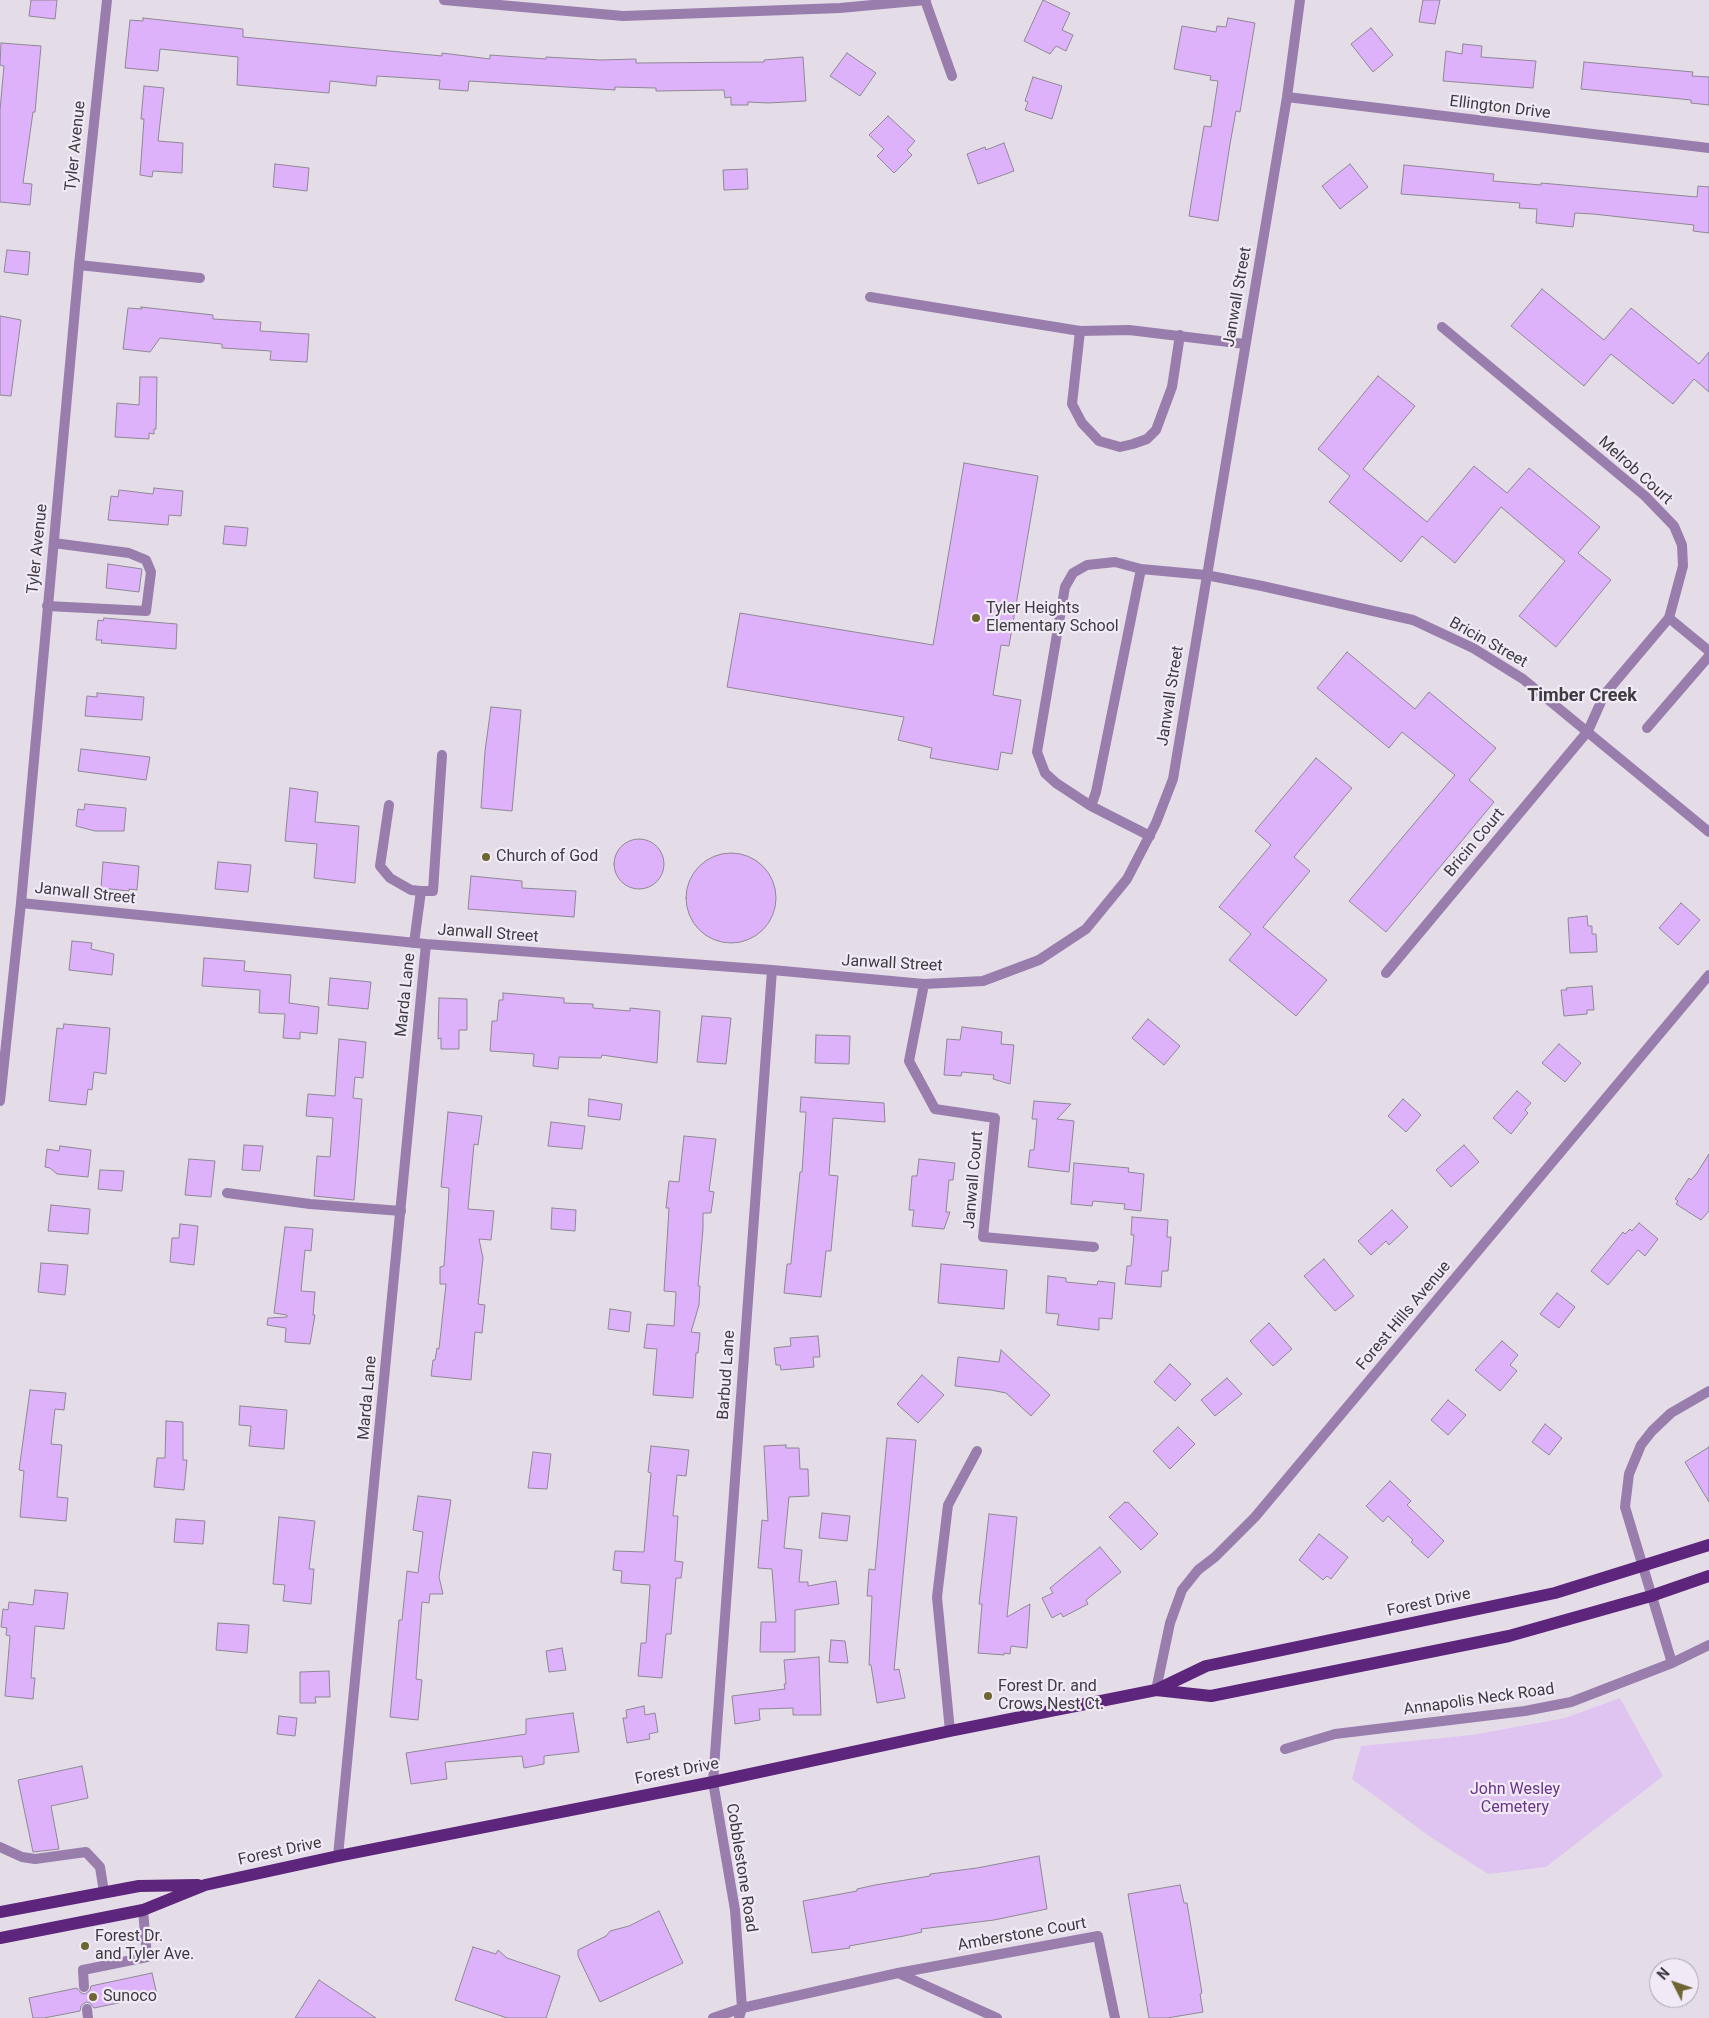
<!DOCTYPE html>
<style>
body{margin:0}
#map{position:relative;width:1709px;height:2018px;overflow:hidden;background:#e4dde8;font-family:Roboto,sans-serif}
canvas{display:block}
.north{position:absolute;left:1649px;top:1958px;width:50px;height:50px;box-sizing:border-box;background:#f1eaf6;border:1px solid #a9a4ad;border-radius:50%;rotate:311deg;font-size:14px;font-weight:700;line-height:20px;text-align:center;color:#3e3b40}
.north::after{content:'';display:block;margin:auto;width:18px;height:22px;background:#6d6632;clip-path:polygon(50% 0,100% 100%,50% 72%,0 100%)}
</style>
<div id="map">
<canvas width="1709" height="2018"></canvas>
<div class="north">N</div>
</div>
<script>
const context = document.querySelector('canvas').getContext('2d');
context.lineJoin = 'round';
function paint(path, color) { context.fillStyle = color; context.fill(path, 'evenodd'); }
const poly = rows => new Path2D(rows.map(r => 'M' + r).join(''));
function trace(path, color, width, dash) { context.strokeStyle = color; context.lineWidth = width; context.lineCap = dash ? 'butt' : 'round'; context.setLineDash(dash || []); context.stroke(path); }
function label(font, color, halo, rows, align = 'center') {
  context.font = font + ' Roboto,sans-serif'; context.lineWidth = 4.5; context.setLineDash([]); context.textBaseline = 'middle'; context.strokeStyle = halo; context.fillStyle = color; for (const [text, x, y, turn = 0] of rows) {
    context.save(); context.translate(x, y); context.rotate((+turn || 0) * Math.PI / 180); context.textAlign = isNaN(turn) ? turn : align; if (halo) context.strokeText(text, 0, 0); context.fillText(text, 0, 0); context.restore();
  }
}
paint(poly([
 [1620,1698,1663,1776,1546,1867,1488,1874,1429,1836,1352,1779,1361,1746,1472,1735,1565,1718]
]), '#dfc4f2');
const building = poly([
 [31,0,57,0,55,19,29,16,31,0],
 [1043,0,1070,13,1062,30,1073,35,1066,51,1056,46,1050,54,1024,41,1043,0],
 [1423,0,1440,0,1435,24,1419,22,1423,0],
 [143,18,243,29,243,37,442,56,442,53,490,59,490,55,546,59,546,57,601,60,636,59,636,63,764,62,764,60,803,57,806,101,768,103,748,102,748,105,731,105,731,97,725,98,724,90,656,91,656,88,615,87,615,90,469,81,468,91,439,89,440,80,377,76,376,86,330,81,329,93,237,85,238,57,160,49,158,71,125,68,130,20,143,21,143,18],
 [1228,18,1255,23,1240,112,1236,111,1230,144,1218,221,1189,216,1204,126,1211,127,1218,81,1210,80,1211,76,1174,69,1182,26,1216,32,1217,26,1226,27,1228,18],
 [1371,28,1393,55,1373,72,1351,44,1371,28],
 [1,43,41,46,35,112,33,112,23,183,32,184,30,205,0,202,0,110,4,66,0,65,1,43],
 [1463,44,1482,46,1481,57,1536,61,1533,88,1443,81,1446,51,1462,54,1463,44],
 [847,53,876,73,860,96,830,76,847,53],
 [1584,62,1693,72,1692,76,1709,77,1709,105,1691,103,1691,100,1581,89,1584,62],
 [1033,77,1062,86,1052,119,1025,110,1028,102,1025,101,1033,77],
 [144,86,164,88,158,141,183,143,182,173,153,171,152,177,140,175,144,119,141,119,144,86],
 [888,116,915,141,907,150,912,155,894,173,877,156,884,149,869,135,888,116],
 [1004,143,1014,171,978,184,967,154,985,147,986,150,1004,143],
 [275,164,309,168,307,191,273,187,275,164],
 [1350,164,1368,187,1340,209,1322,186,1350,164],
 [1404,165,1494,174,1493,181,1541,185,1541,183,1697,197,1698,186,1709,187,1709,233,1693,231,1694,225,1593,214,1575,213,1573,227,1536,223,1537,209,1519,208,1520,203,1401,194,1404,165],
 [747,169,748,189,724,190,723,170,747,169],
 [7,250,30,252,28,275,4,272,7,250],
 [1542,289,1604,340,1631,308,1699,364,1709,352,1709,392,1694,379,1673,404,1611,354,1584,386,1511,326,1542,289],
 [141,307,213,315,213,319,261,322,260,331,309,334,307,362,270,360,271,351,222,348,222,344,160,338,150,352,123,349,128,308,142,309,141,307],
 [0,316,21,320,11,396,0,395,0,316],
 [1378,376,1415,406,1363,469,1427,522,1474,466,1507,493,1529,468,1600,527,1578,553,1611,580,1556,647,1519,616,1565,561,1501,507,1455,563,1422,536,1401,562,1329,502,1350,476,1318,449,1378,376],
 [140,377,157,377,156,429,154,429,154,434,149,433,149,439,115,437,117,403,139,405,140,377],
 [964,463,1038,476,1009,646,1001,645,993,695,1021,700,1012,754,1001,752,998,770,930,758,932,748,898,740,904,717,727,687,740,613,933,645,964,463],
 [154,488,183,491,181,516,169,515,168,525,108,520,111,496,118,497,119,490,153,494,154,488],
 [225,526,248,528,246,546,223,544,225,526],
 [108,564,142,569,139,592,106,588,108,564],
 [104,618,177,624,176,649,101,643,102,640,96,640,98,620,103,621,104,618],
 [1347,652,1415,709,1429,692,1496,748,1469,780,1494,802,1386,932,1349,901,1455,775,1402,732,1389,748,1317,688,1347,652],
 [97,693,144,697,142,720,85,716,87,696,97,697,97,693],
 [491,707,521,710,512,811,481,808,485,751,491,707],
 [81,749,150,757,146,780,78,771,81,749],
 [1316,758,1352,788,1294,857,1310,871,1263,927,1327,980,1296,1016,1229,960,1251,934,1219,907,1271,845,1255,831,1316,758],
 [290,788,318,792,315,822,359,826,355,883,314,878,317,844,285,841,290,788],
 [85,804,126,808,124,831,95,831,76,826,78,809,84,810,85,804],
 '614 864a25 25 0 1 1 50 0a25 25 0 1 1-50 0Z',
 '686 898a45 45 0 1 1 90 0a45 45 0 1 1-90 0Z',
 [103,862,139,866,137,890,129,889,129,891,101,888,103,862],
 [218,862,251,865,248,892,215,889,218,862],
 [471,876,522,881,522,888,576,891,574,917,468,909,471,876],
 [1681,903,1700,920,1678,945,1659,928,1681,903],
 [1587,916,1588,926,1592,926,1592,934,1596,934,1597,952,1570,953,1568,918,1587,916],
 [72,941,92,943,91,949,114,954,112,975,69,970,72,941],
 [204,958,245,961,244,971,291,975,289,1003,319,1007,317,1034,300,1032,300,1039,283,1038,285,1014,259,1013,260,990,202,986,204,958],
 [330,978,371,982,368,1009,328,1005,330,978],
 [1592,986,1594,1010,1587,1010,1587,1014,1564,1016,1561,990,1567,990,1566,988,1592,986],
 [503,993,564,998,564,1003,593,1004,593,1008,630,1011,630,1008,660,1011,657,1063,602,1055,601,1058,559,1057,558,1069,533,1066,534,1054,490,1051,492,1021,497,1021,499,1000,503,1000,503,993],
 [439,998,467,999,467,1030,459,1030,459,1049,441,1049,441,1038,438,1039,439,998],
 [702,1016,731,1018,726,1064,697,1062,702,1016],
 [1148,1019,1180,1046,1164,1065,1132,1038,1148,1019],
 [64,1024,110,1028,106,1074,94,1072,92,1090,88,1089,86,1105,49,1101,57,1028,63,1029,64,1024],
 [962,1027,1002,1032,1001,1044,1014,1045,1010,1084,993,1079,994,1075,962,1072,961,1076,944,1075,947,1039,960,1040,962,1027],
 [816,1035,850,1036,849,1064,815,1063,816,1035],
 [339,1039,366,1042,363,1078,355,1077,353,1098,362,1099,354,1200,314,1196,317,1156,330,1157,333,1118,306,1116,308,1094,335,1096,339,1039],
 [1559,1044,1581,1063,1565,1082,1542,1063,1559,1044],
 [1517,1091,1531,1103,1525,1110,1528,1113,1511,1134,1493,1118,1517,1091],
 [801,1097,884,1103,885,1122,833,1118,829,1175,838,1176,831,1251,826,1251,821,1297,784,1293,787,1264,791,1264,791,1262,800,1172,802,1172,806,1112,800,1112,801,1097],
 [589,1099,622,1104,620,1120,588,1116,589,1099],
 [1403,1099,1421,1115,1406,1132,1388,1116,1403,1099],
 [1034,1101,1071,1104,1057,1119,1074,1121,1069,1172,1028,1167,1030,1150,1034,1150,1037,1119,1032,1119,1034,1101],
 [448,1112,482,1116,478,1145,474,1144,468,1209,494,1211,491,1240,479,1239,483,1258,478,1304,485,1305,482,1333,475,1332,471,1380,431,1376,433,1360,435,1360,437,1348,439,1349,446,1284,440,1284,440,1267,444,1266,448,1208,449,1188,441,1187,448,1112],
 [551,1122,585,1126,582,1149,548,1146,551,1122],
 [684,1136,716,1139,709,1191,714,1192,711,1213,703,1213,703,1229,698,1286,700,1286,699,1305,691,1332,700,1333,698,1353,696,1353,693,1398,653,1395,657,1349,644,1348,647,1324,674,1326,676,1292,664,1291,669,1208,666,1208,669,1181,679,1182,684,1136],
 [244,1145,263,1146,260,1171,242,1170,244,1145],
 [1464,1145,1479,1162,1451,1187,1436,1170,1464,1145],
 [60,1146,91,1150,88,1177,57,1174,50,1168,45,1167,47,1149,59,1151,60,1146],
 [1709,1154,1709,1211,1701,1220,1676,1204,1678,1201,1675,1199,1689,1178,1691,1180,1697,1173,1709,1154],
 [189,1159,215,1161,211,1197,185,1195,189,1159],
 [919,1159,955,1163,953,1180,949,1180,946,1212,950,1212,944,1229,912,1226,914,1210,909,1210,912,1176,917,1176,919,1159],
 [1074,1163,1129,1168,1128,1172,1144,1174,1141,1211,1124,1209,1125,1204,1093,1201,1092,1206,1071,1204,1074,1163],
 [100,1170,124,1171,122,1191,98,1189,100,1170],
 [51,1205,90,1209,88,1234,48,1231,51,1205],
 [552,1208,576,1210,575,1231,551,1229,552,1208],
 [1392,1210,1408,1227,1389,1245,1386,1241,1371,1255,1358,1241,1392,1210],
 [1132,1217,1168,1220,1167,1237,1171,1237,1168,1271,1162,1271,1161,1287,1125,1284,1127,1266,1131,1266,1134,1235,1131,1235,1132,1217],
 [1639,1223,1658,1239,1645,1256,1638,1250,1608,1285,1591,1271,1623,1232,1625,1234,1630,1229,1632,1231,1639,1223],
 [180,1224,198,1226,194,1265,170,1262,172,1238,179,1238,180,1224],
 [285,1227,313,1229,311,1251,305,1250,301,1291,315,1292,313,1315,315,1315,310,1344,285,1342,286,1328,267,1325,268,1318,287,1317,287,1315,274,1313,285,1227],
 [1324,1259,1354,1296,1335,1311,1304,1276,1324,1259],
 [41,1263,68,1265,65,1295,38,1292,41,1263],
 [941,1264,1007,1270,1004,1309,938,1303,941,1264],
 [1048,1276,1066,1278,1066,1282,1097,1285,1098,1281,1115,1283,1112,1319,1099,1318,1099,1330,1057,1325,1059,1314,1046,1313,1048,1276],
 [1557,1293,1575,1307,1559,1328,1540,1314,1557,1293],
 [610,1309,631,1312,629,1332,608,1329,610,1309],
 [1269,1323,1292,1349,1273,1366,1250,1341,1269,1323],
 [818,1336,820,1357,813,1357,814,1367,781,1370,780,1365,776,1365,774,1348,791,1346,790,1338,818,1336],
 [1502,1341,1518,1355,1510,1365,1517,1371,1500,1391,1475,1370,1502,1341],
 [1001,1350,1050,1395,1031,1416,1006,1393,991,1390,955,1386,958,1357,999,1362,1001,1350],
 [1170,1364,1191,1384,1175,1401,1154,1382,1170,1364],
 [922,1375,944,1395,918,1423,897,1404,922,1375],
 [1227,1378,1242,1394,1215,1416,1201,1400,1227,1378],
 [30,1390,66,1393,64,1410,55,1409,51,1444,62,1445,57,1497,68,1498,66,1521,20,1517,24,1471,19,1470,30,1390],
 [1448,1400,1466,1415,1448,1435,1431,1420,1448,1400],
 [240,1406,287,1410,284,1449,249,1446,251,1426,239,1425,240,1406],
 [166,1421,183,1422,183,1460,187,1460,184,1490,154,1487,157,1458,165,1458,166,1421],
 [1545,1424,1562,1438,1549,1455,1532,1442,1545,1424],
 [1178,1427,1195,1444,1170,1469,1153,1451,1178,1427],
 [887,1438,916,1440,894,1670,899,1669,905,1698,877,1703,871,1665,869,1665,872,1596,867,1596,869,1569,875,1570,887,1438],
 [786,1445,786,1448,799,1448,800,1469,808,1469,809,1496,789,1497,784,1548,802,1550,799,1582,808,1582,808,1586,836,1581,839,1604,795,1610,795,1652,760,1652,761,1622,776,1622,772,1569,758,1568,762,1520,768,1521,764,1446,786,1445],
 [651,1446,689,1450,686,1476,677,1475,673,1516,678,1516,675,1561,683,1562,681,1578,676,1578,671,1634,666,1634,662,1678,638,1676,641,1643,646,1643,650,1585,621,1583,622,1571,613,1570,615,1551,644,1552,651,1473,648,1472,651,1446],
 [1709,1447,1709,1502,1685,1462,1709,1447],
 [533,1452,551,1454,547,1489,528,1488,533,1452],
 [1390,1481,1411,1501,1407,1505,1444,1541,1428,1558,1411,1542,1413,1540,1388,1516,1383,1522,1366,1506,1390,1481],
 [418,1496,451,1500,439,1577,443,1594,430,1594,429,1603,422,1602,416,1679,422,1680,418,1720,390,1717,399,1620,402,1620,407,1571,418,1573,423,1532,413,1530,418,1496],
 [1125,1502,1126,1503,1128,1502,1158,1534,1141,1550,1109,1517,1125,1502],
 [822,1513,850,1516,847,1541,819,1538,822,1513],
 [989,1514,1017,1517,1007,1617,1030,1604,1027,1648,1011,1646,1010,1654,1004,1653,1004,1655,978,1653,982,1604,979,1604,989,1514],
 [279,1517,315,1521,309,1569,314,1569,311,1604,283,1601,285,1585,273,1584,279,1517],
 [176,1519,205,1521,203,1544,174,1542,176,1519],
 [1319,1534,1348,1557,1331,1579,1327,1576,1323,1580,1299,1560,1319,1534],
 [1100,1547,1121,1572,1086,1600,1088,1604,1063,1617,1061,1613,1052,1618,1042,1598,1053,1593,1050,1588,1100,1547],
 [35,1590,68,1593,64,1629,35,1626,31,1678,35,1678,33,1699,5,1696,10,1636,6,1635,7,1628,1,1627,3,1609,8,1610,9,1602,33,1605,35,1590],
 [218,1623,249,1625,247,1653,216,1650,218,1623],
 [831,1640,845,1641,848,1663,829,1662,831,1640],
 [562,1648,566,1670,549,1672,546,1651,562,1648],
 [819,1657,821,1715,793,1715,793,1708,759,1709,760,1720,735,1724,732,1696,785,1689,784,1684,786,1684,784,1660,819,1657],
 [329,1671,330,1697,315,1697,316,1703,300,1703,300,1672,329,1671],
 [644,1706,645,1715,655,1713,658,1732,649,1734,650,1739,627,1743,623,1718,627,1718,626,1710,644,1706],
 [573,1713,579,1752,544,1756,544,1764,524,1768,522,1756,445,1762,447,1779,411,1784,406,1753,526,1734,526,1719,573,1713],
 [279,1716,297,1718,295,1736,277,1734,279,1716],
 [82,1766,88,1798,51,1806,59,1849,33,1852,18,1780,82,1766],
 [1039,1856,1047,1909,994,1920,921,1929,922,1932,904,1936,849,1946,850,1948,812,1953,803,1901,857,1891,857,1889,875,1885,930,1876,930,1874,977,1868,1039,1856],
 [1180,1885,1184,1903,1187,1903,1202,1993,1200,1994,1203,2012,1167,2018,1149,2018,1128,1894,1180,1885],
 [659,1911,683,1963,600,2002,578,1956,578,1950,606,1936,610,1931,629,1926,659,1911],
 [473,1947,496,1954,498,1950,507,1958,560,1976,546,2018,507,2018,455,2000,473,1947],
 [152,1973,157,1995,94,2008,90,2003,86,2002,81,2006,80,2011,44,2018,33,2018,29,1998,77,1988,81,1993,85,1994,90,1990,91,1986,152,1973],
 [319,1980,376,2018,295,2018,319,1980]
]);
paint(building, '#deb2fa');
trace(building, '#8e8893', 1);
trace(poly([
 [870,297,1080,331,1129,330,1245,344],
 [1080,331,1072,404,1082,423,1099,441,1120,447,1133,444,1147,439,1156,430,1172,387,1180,335],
 [1141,569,1096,792,1091,806,1150,836],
 [47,606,146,611,151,572,146,560,129,553,54,543],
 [1669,618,1709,651],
 [1647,728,1709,656],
 [389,805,380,866,390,878,411,890,421,891],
 [1091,806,1056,783,1045,773,1037,752,1065,587,1073,573,1087,565,1115,562,1141,569,1206,575],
 [414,943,421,891,433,891,442,755],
 [227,1193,310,1204,401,1211],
 [0,1847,22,1857,35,1859,86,1852,100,1867,104,1892],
 [84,1987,83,1970,147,1957,143,1910],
 [87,2009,88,2018]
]), '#997dac', 10);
trace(poly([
 [444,0,623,16,840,8,926,0],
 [925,0,952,76],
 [1287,97,1709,148],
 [79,265,200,278],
 [1206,575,1262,586,1413,620,1473,648,1523,679,1709,832],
 [21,903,426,944,772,970,924,984,983,981,1039,960,1086,929,1127,879,1156,823,1173,779,1287,97,1300,0],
 [1386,973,1588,731,1604,695,1669,618,1683,566,1682,545,1674,526,1645,496,1442,327],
 [924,984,909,1061,935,1109,995,1118,983,1237,1094,1247],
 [1672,1663,1625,1507,1629,1474,1641,1445,1652,1431,1671,1413,1709,1391],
 [950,1731,937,1597,948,1505,977,1451],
 [1285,1749,1335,1734,1525,1711,1571,1702,1672,1663,1709,1645],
 [338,1856,426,944],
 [898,1973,997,2018],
 [713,2018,742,2008,898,1973,1098,1936,1115,2018],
 [739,2018,742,2008,735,1910,713,1782,772,970]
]), '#997dac', 10);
trace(poly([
 [0,1101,21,903,79,265,107,0],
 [1156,1690,1170,1623,1182,1590,1198,1570,1215,1557,1255,1517,1709,975]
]), '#997dac', 10);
trace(poly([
 [1156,1690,1211,1696,1509,1636,1651,1596,1709,1576],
 [0,1912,139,1886,198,1885],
 [0,1938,143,1910,205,1885,338,1856,713,1782,950,1731,1156,1690,1206,1666,1555,1593,1709,1545]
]), '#5d257b', 12);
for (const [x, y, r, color] of [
 [976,618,5,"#6d6632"],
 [486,857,5,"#6d6632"],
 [988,1696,5,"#6d6632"],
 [85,1946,5,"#6d6632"],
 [93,1997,5,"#6d6632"]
]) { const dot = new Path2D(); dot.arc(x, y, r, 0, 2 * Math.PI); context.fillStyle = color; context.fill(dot); trace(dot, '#f1eaf6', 2); }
label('16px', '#3e3b40', '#f1eaf6', [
 ["Ellington Drive",1500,108,7],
 ["Tyler Avenue",76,146,-84],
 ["Janwall Street",1238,297,-80],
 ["Melrob Court",1635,471,42],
 ["Tyler Avenue",38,549,-84],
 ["Bricin Street",1488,643,29],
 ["Janwall Street",1171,696,-81],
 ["Bricin Court",1475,843,-50],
 ["Janwall Street",85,894,6],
 ["Janwall Street",488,934,4],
 ["Janwall Street",892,964,3],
 ["Marda Lane",406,995,-84],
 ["Janwall Court",974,1180,-85],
 ["Forest Hills Avenue",1404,1316,-50],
 ["Barbud Lane",727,1375,-86],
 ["Marda Lane",368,1398,-85],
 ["Forest Drive",1429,1603,-12],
 ["Annapolis Neck Road",1479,1700,-8],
 ["Forest Drive",677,1772,-11],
 ["Forest Drive",280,1852,-12],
 ["Cobblestone Road",741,1868,81],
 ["Amberstone Court",1022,1935,-10]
]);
label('16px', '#3e3b40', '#f1eaf6', [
 ["Tyler Heights",986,609],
 ["Elementary School",986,627],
 ["Church of God",496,857],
 ["Forest Dr. and",998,1687],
 ["Crows Nest Ct.",998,1705],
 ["Forest Dr.",95,1937],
 ["and Tyler Ave.",95,1955],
 ["Sunoco",103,1997]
], 'left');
label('16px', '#693387', '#f1eaf6', [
 ["John Wesley",1515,1790],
 ["Cemetery",1515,1808]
]);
label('bold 18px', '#3e3b40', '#f1eaf6', [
 ["Timber Creek",1582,696]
]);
</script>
